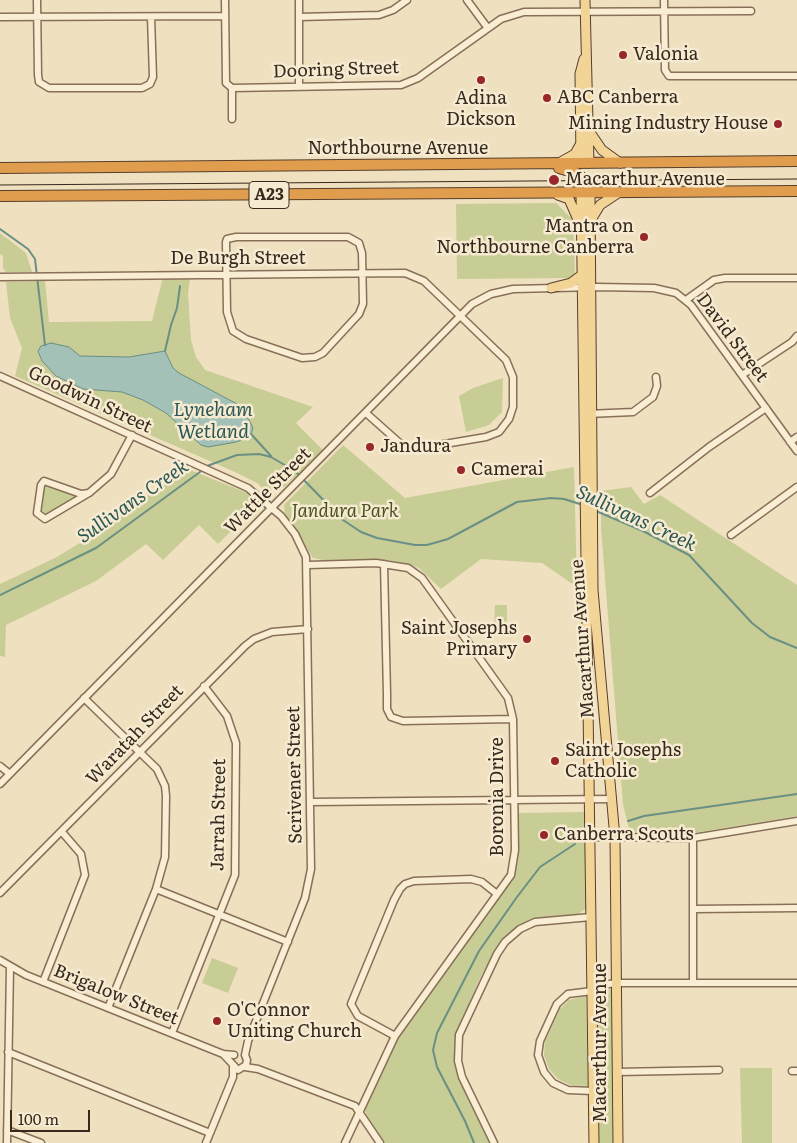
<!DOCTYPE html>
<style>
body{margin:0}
#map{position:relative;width:797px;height:1143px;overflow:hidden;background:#efe0c0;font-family:Literata,serif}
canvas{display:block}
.scale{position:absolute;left:10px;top:1110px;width:80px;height:22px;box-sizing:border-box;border:2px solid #37291d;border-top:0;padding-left:6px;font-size:15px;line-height:18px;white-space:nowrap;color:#37291d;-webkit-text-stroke:4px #f6ead0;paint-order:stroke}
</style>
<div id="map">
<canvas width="797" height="1143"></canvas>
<div class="scale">100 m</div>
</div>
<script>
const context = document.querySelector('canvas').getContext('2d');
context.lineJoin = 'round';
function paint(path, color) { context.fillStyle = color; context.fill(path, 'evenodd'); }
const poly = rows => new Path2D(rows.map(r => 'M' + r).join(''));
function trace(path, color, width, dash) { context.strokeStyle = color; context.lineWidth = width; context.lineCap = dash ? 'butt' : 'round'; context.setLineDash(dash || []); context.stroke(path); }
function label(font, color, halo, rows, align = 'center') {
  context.font = font + ' Literata,serif'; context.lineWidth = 5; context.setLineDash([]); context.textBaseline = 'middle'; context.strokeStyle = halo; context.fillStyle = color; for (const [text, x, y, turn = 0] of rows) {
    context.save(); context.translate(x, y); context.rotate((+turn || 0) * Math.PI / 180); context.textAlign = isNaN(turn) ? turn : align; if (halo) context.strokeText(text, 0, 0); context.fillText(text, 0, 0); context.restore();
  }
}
paint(poly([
 [556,203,573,220,575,276,571,278,457,279,456,204],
 [0,233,26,253,32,272,6,272,3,268,3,256,0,254],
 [163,277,190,277,188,294,191,340,196,357,205,370,313,407,296,423,324,451,284,487,265,491,257,483,235,472,15,376,22,348,10,318,6,282,45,281,49,322,152,321],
 [503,378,502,412,489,425,466,432,459,396,473,388],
 [343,445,405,498,574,467,577,587,542,563,481,559,441,589,419,568,411,565,388,560,323,560,313,558,297,531,285,515,284,505],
 [185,468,250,494,255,501,251,511,218,544,199,525,163,560,146,544,96,581,6,625,5,657,0,656,0,584,55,558,93,535],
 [44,484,69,493,79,495,75,501,44,515,40,512],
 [631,487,644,504,660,495,797,585,797,816,693,833,630,833,623,804,601,528,601,491],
 [495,605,507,605,507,630,494,630],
 [586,812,587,908,578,914,534,918,520,925,503,938,494,952,479,980,456,1034,455,1058,491,1143,383,1143,367,1116,364,1107,390,1047,512,876,518,861,519,813],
 [212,958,238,968,228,993,202,983],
 [612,989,613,1143,596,1143,595,991],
 [586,996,588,1086,570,1085,558,1079,549,1069,544,1055,545,1042,560,1009,569,1000],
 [740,1068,772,1068,772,1143,742,1143]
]), '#c7cd94');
const water = poly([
 [51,343,69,347,80,356,129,357,165,351,173,368,179,373,237,404,249,420,253,428,251,434,247,438,236,442,208,447,201,445,166,413,143,400,122,392,83,389,56,376,42,361,38,351,41,346,51,343]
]);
paint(water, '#a3c1b7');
trace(water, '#6a8f85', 1);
trace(poly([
 [0,229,28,249,35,259,45,345],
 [165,351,171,325,177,308,180,286],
 [251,434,271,456],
 [207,466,237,455,259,454,271,457,295,471,343,520,361,532,377,538,415,545,427,545,448,539,517,502,551,498,564,499,583,505],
 [596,511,643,531,689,555,752,623,770,637,797,648],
 [0,595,96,548,204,469],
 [628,821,644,816,797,794],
 [474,1143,465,1121,437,1067,433,1050,437,1033,479,951,517,897,540,867,575,844]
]), '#6a8f85', 2);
const minor = poly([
 [37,0,38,75,39,82,49,88,142,88,150,84,153,77,151,17],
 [225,0,226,83,232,88,401,85,418,78,501,19,524,12,751,11],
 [467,0,487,27],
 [664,0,665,70,669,76,797,76],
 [0,17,225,16],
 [299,17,379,15,393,10,407,0],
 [299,87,299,0],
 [232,88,232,119],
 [236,237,348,237,359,243,362,253,363,304,359,314,323,353,315,357,302,358,246,339,233,331,227,312,226,242,227,239,236,237],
 [0,277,405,273,424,281,506,360,513,377,513,407,509,419,499,432,486,437,415,449,402,445,366,413],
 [686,300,714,280,725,278,797,278],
 [742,375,792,342,797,336],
 [0,376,248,488,281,516,295,534,306,557,311,869,305,898,248,1041,245,1055],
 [587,414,633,412,653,397,657,386,656,377],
 [790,442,797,437],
 [89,493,81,494,44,481,41,485,37,513,45,519,89,493,111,474,132,435],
 [650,493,709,447,766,408],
 [731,535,797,487],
 [384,564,387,694,387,709,391,717,403,721,513,719],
 [308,565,376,563,408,568,422,578,508,698,513,719,515,850,511,875,395,1036,345,1143],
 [84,698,157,769,165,786,166,796,165,857,156,889,108,1008],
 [0,766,10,774],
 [0,784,472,304,491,294,513,289,597,287,654,288,676,293,691,305,797,451],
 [311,802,612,799],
 [590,837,693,838,797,821],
 [156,889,288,942],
 [0,893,245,646,254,639,272,632,308,629],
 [693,909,797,908],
 [0,960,26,975,223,1054,234,1055],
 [43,982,85,875,81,854,62,832],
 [693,983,693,838],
 [592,986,617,983,797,983],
 [592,991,568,994,557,1004,540,1041,538,1055,544,1072,553,1083,568,1090,593,1091],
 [172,1033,235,875,236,743,227,716,204,686],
 [395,1036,358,1016,351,1004,394,900,400,889,405,884,414,881,471,879,482,882,497,894],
 [8,1052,210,1133],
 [223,1054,238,1070,246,1065,247,1060,245,1055],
 [245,1067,258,1069,355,1106,380,1143],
 [792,1071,797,1071],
 [617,1072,719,1070],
 [7,1130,41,1143],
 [7,1143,10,967],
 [206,1143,233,1077,233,1067],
 [494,1143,462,1077,458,1061,459,1035,497,954,505,942,520,929,535,922,591,917]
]);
const major = poly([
 [585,0,589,163],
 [589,131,602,150,620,163],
 [559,163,575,154,580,145],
 [581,163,580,74,584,59],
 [581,193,594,1143],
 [590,193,593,590,615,838,618,1143],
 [558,195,569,199,579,222],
 [591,220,600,205,618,193],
 [551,288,571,283,582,275]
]);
const highway = poly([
 [0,168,797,161],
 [559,168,576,173,586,181,590,188],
 [0,196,797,191]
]);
trace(minor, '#887058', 9);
trace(major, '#563f2c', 11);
trace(highway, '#563f2c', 12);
trace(minor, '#f9edd4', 6);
trace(major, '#f3d497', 9);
trace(highway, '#e19d4e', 10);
trace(poly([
 [0,185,797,179]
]), '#37291d', 1);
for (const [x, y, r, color] of [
 [623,55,5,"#98272a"],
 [481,80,5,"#98272a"],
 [547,98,5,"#98272a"],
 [778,124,5,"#98272a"],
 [554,180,6,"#98272a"],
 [644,237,5,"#98272a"],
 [370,447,5,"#98272a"],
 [461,470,5,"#98272a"],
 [527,639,5,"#98272a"],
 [555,761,5,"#98272a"],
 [544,835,5,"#98272a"],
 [217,1021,5,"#98272a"]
]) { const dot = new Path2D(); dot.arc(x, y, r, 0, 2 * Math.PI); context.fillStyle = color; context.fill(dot); trace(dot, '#f6ead0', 2); }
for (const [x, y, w] of [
 [269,195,40]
]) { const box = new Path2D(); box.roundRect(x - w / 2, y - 13.5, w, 27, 4); context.fillStyle = '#f6ead0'; context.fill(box); trace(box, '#37291d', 1); }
label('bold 16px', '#37291d', null, [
 ["A23",269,195]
]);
label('18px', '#37291d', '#f6ead0', [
 ["Valonia",633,55],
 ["ABC Canberra",557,98],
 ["Adina",481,99,"center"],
 ["Dickson",481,120,"center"],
 ["Mining Industry House",768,124,"right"],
 ["Macarthur Avenue",565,180],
 ["Mantra on",634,227,"right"],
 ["Northbourne Canberra",634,248,"right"],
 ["Jandura",380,447],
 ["Camerai",471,470],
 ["Saint Josephs",517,629,"right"],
 ["Primary",517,650,"right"],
 ["Saint Josephs",565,751],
 ["Catholic",565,772],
 ["Canberra Scouts",554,835],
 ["O'Connor",227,1011],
 ["Uniting Church",227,1032]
], 'left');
label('18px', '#37291d', '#f6ead0', [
 ["Dooring Street",336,70,-2],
 ["Northbourne Avenue",398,149],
 ["De Burgh Street",238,259],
 ["David Street",732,338,53],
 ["Goodwin Street",90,400,25],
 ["Wattle Street",268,491,-45],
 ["Macarthur Avenue",583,639,-94],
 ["Waratah Street",135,735,-46],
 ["Scrivener Street",295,775,-91],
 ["Boronia Drive",498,797,-90],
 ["Jarrah Street",219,815,-89],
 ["Brigalow Street",116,995,22],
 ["Macarthur Avenue",601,1043,-90]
]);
label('italic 18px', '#495423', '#f6ead0', [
 ["Jandura Park",345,512]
]);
label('italic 19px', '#2b5854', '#f6ead0', [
 ["Lyneham",213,410],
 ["Wetland",213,432],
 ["Sullivans Creek",133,502,-35],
 ["Sullivans Creek",636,519,25]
]);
</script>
